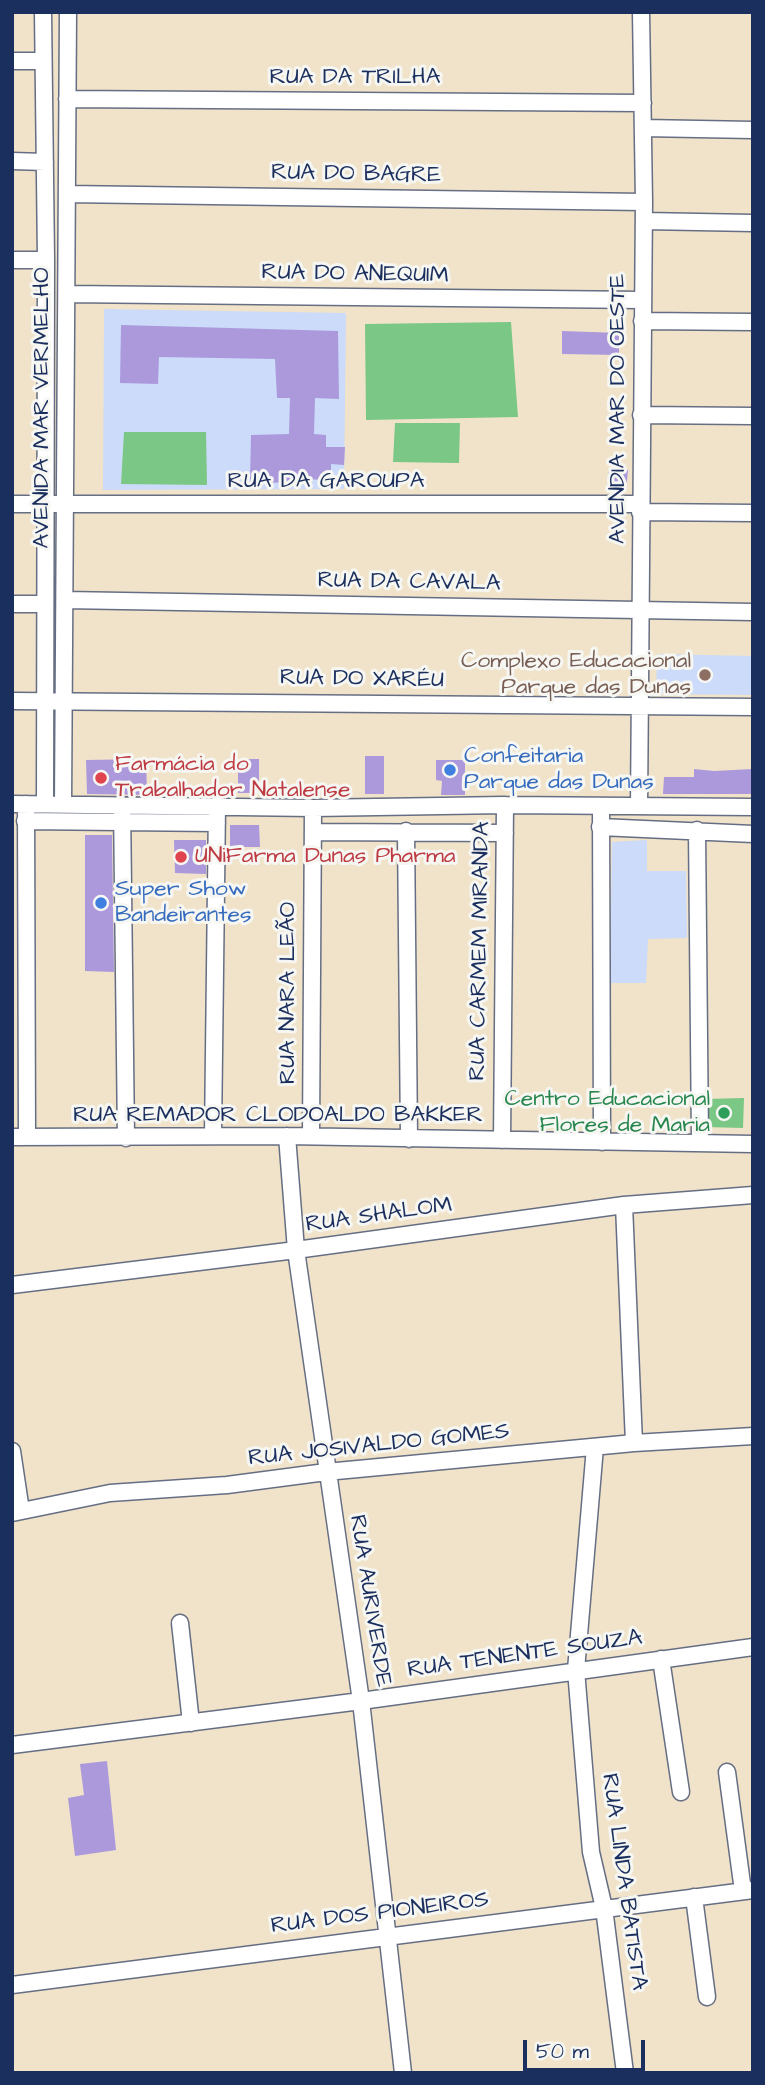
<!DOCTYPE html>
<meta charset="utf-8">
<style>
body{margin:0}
#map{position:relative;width:765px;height:2085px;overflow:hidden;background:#f0e3c9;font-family:"Architects Daughter",sans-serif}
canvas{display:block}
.frame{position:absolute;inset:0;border:14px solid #1b2f5e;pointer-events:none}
.scale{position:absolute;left:523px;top:2040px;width:122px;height:32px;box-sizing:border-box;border:4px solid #1b2f5e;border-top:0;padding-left:9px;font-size:21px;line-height:24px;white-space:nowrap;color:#1b2f5e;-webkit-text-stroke:5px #f6f6f2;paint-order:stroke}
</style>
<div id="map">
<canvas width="765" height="2085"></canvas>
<div class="frame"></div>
<div class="scale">50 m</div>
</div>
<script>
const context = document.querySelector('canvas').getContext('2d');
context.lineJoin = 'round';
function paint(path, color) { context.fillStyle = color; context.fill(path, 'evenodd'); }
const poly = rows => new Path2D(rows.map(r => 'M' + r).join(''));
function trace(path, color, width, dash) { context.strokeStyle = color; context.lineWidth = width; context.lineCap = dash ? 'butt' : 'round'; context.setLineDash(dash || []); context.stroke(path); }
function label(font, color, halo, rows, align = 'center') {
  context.font = font + ' "Architects Daughter",sans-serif'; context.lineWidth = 6; context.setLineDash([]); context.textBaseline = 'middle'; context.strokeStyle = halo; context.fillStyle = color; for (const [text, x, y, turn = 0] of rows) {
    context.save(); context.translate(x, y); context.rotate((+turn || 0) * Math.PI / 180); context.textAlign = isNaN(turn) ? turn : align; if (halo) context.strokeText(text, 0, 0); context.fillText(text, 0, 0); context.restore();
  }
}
paint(poly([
 [104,309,346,313,344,489,103,490],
 [657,654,753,656,753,695,656,694],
 [647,840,647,871,686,871,687,938,648,939,646,983,610,983,612,842]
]), '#ccdbfa');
paint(poly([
 [511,322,518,417,366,420,365,324],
 [395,423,460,423,459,463,393,462],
 [124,432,206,432,207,485,121,484],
 [744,1098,743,1128,705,1127,705,1099]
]), '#7bc785');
paint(poly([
 [121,325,338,331,339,399,315,398,314,434,326,435,326,447,345,447,344,465,331,464,331,480,298,479,298,483,250,482,251,435,289,434,290,398,277,398,275,359,159,357,158,384,120,383],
 [562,331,619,333,619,355,562,354],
 [609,469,628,470,626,491,607,489],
 [365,756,384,756,384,794,365,794],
 [146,759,147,795,87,794,86,760],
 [238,759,259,759,259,793,238,793],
 [436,760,465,760,465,795,441,795,442,781,436,780],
 [694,769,714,771,753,769,753,794,663,794,664,777,694,777],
 [230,825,259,825,260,847,230,847],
 [85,835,112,835,114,972,85,971],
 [174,840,206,840,206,874,175,873],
 [107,1761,116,1850,75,1856,68,1798,84,1795,80,1764]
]), '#ab99dc');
const minor = poly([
 [43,12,46,260,45,803],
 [12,61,43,61],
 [67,99,643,103],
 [643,128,753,130],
 [12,161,45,162],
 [67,194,644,202],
 [644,221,753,223],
 [12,260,46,260],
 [67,294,642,300],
 [642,321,753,322],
 [641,415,753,416],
 [12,504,640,504],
 [640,512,753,513],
 [65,600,753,612],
 [12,604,45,604],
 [12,701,753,707],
 [12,804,313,808,505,805,753,807],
 [26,804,27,1136],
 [63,804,68,12],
 [122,805,126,1138],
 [601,806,602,1142],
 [639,806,644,202,641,12],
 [25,821,217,823],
 [600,827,753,834],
 [697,830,700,1142],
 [406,831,409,1139],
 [313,832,505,833],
 [213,1135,217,805],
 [287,1136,296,1250,361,1701,403,2073],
 [311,1136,313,808],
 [12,1137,287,1136,753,1144],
 [502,1140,505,805],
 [624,1205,634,1443],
 [12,1285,296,1250,624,1205,753,1195],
 [595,1447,576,1670,591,1852,604,1908,625,2073],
 [12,1451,21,1511],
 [12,1513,110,1493,227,1485,326,1472,634,1443,753,1436],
 [180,1623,191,1723],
 [661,1659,681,1792],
 [12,1745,361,1701,753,1647],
 [727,1772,743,1891],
 [694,1897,707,1997],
 [12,1985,753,1890]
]);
trace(minor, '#666e83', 19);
trace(minor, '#fff', 16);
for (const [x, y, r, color] of [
 [705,675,7,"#8d6e63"],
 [450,770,7,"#3f7fe0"],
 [101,778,7,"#e0444e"],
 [181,857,7,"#e0444e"],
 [101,903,7,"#3f7fe0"],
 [724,1113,7,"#2e9e5b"]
]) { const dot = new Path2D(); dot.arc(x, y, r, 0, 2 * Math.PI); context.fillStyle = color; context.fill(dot); trace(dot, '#f6f6f2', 2.5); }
label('23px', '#1b2f5e', '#f6f6f2', [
 ["RUA DA TRILHA",355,78],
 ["RUA DO BAGRE",356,175,1],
 ["RUA DO ANEQUIM",355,275,1],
 ["AVENIDA MAR VERMELHO",43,408,-90],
 ["AVENDIA MAR DO OESTE",619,409,-90],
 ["RUA DA GAROUPA",326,482],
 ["RUA DA CAVALA",409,583,1],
 ["RUA DO XARÉU",362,680,1],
 ["RUA CARMEM MIRANDA",481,951,-89],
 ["RUA NARA LEÃO",289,993,-90],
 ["RUA REMADOR CLODOALDO BAKKER",278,1116],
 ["RUA SHALOM",379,1216,-8],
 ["RUA JOSIVALDO GOMES",379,1446,-6],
 ["RUA AURIVERDE",369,1601,81],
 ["RUA TENENTE SOUZA",525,1655,-8],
 ["RUA LINDA BATISTA",623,1882,82],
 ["RUA DOS PIONEIROS",380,1914,-7]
]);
label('23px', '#785e54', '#f6f6f2', [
 ["Complexo Educacional",691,662],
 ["Parque das Dunas",691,688]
], 'right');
label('23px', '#366cbe', '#f6f6f2', [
 ["Confeitaria",464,757],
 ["Parque das Dunas",464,783],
 ["Super Show",115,890],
 ["Bandeirantes",115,916]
], 'left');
label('23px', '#be3a42', '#f6f6f2', [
 ["Farmácia do",115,765],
 ["Trabalhador Natalense",115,791],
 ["UNiFarma Dunas Pharma",195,857]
], 'left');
label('23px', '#27864d', '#f6f6f2', [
 ["Centro Educacional",710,1100],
 ["Flores de Maria",710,1126]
], 'right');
</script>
